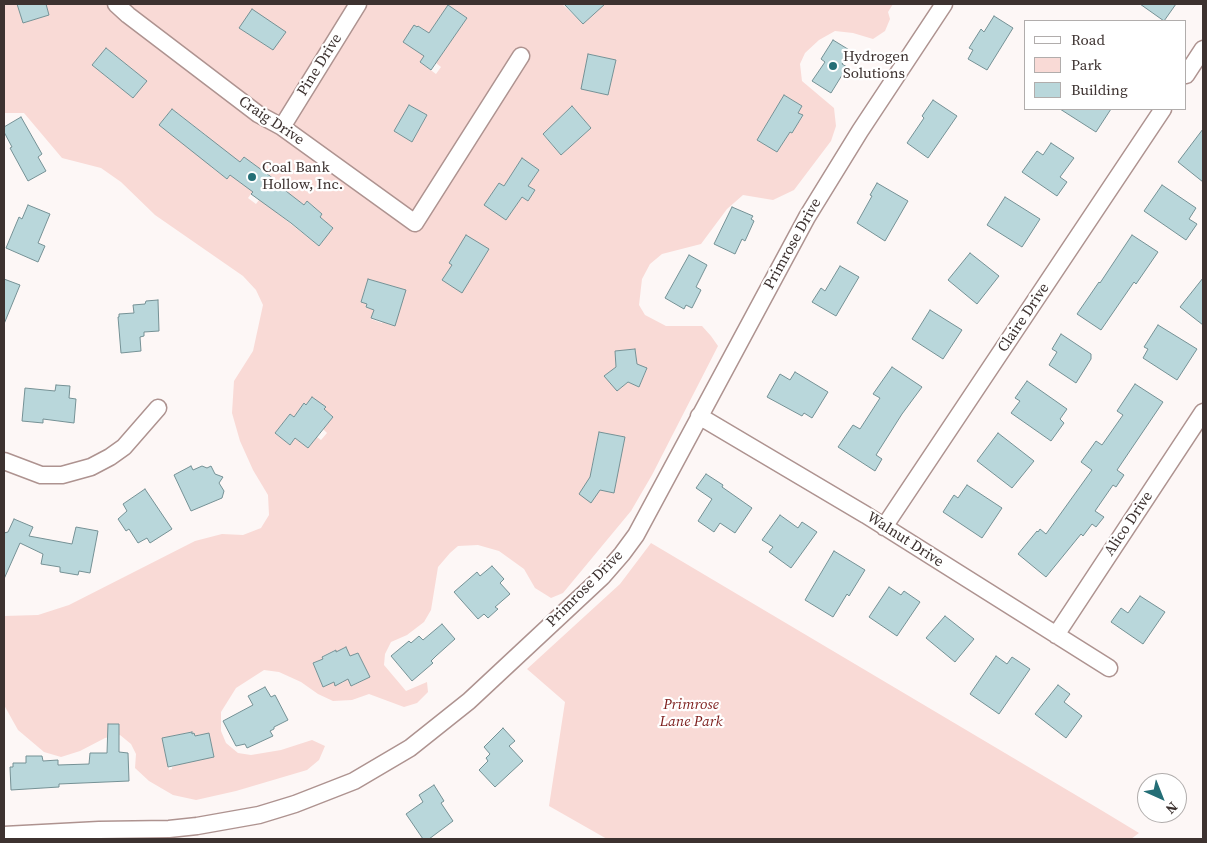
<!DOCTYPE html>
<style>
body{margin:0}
#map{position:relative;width:1207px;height:843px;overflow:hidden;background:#fdf7f6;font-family:"Source Serif 4",serif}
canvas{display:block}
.frame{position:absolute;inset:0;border:5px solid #3d3230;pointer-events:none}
.legend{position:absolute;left:1024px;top:20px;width:162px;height:90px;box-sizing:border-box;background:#fff;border:1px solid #b1adac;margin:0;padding:6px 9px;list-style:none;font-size:15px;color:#3d3230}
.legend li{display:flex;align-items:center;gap:10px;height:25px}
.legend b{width:25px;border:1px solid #b1adac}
.north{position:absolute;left:1137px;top:773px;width:50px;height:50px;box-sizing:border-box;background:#fff;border:1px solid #b1adac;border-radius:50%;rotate:136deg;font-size:14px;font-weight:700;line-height:20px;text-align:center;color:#3d3230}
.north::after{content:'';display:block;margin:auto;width:18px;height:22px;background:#246e76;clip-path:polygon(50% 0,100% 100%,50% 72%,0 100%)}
</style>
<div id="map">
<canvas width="1207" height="843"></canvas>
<div class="frame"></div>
<ul class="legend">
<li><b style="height:6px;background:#fff"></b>Road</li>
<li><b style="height:14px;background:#f9dad6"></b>Park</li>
<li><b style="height:14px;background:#b9d7db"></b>Building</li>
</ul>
<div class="north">N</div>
</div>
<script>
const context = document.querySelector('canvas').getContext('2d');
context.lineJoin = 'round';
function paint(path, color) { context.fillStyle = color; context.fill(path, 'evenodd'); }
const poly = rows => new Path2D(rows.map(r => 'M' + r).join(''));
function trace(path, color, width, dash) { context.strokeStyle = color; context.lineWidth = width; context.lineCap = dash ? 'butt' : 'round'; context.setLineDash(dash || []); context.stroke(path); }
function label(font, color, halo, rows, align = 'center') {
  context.font = font + ' "Source Serif 4",serif'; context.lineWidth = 4.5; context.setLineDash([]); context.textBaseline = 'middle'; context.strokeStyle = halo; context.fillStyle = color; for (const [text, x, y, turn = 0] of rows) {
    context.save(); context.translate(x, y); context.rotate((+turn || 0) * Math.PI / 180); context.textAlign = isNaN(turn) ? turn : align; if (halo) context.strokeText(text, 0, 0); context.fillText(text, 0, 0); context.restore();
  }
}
paint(poly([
 [4,4,17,4,23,23,49,15,46,4,562,4,583,24,600,8,595,4,893,4,888,12,890,19,885,31,873,39,853,33,835,31,819,40,805,53,800,64,802,81,834,108,836,126,831,141,794,190,773,200,743,195,727,209,701,244,662,254,650,264,642,279,639,305,645,315,666,326,702,326,711,336,718,346,652,475,631,511,563,593,551,598,535,588,524,569,499,551,478,545,458,546,450,553,438,567,431,610,424,622,407,635,391,642,385,654,384,665,406,691,427,682,428,692,417,703,404,707,369,694,352,700,333,701,318,694,301,682,279,672,264,670,236,688,221,712,221,731,226,743,238,753,251,755,281,750,312,740,325,746,319,760,307,770,236,791,196,800,173,795,149,781,135,768,136,754,131,744,120,735,105,738,80,751,61,757,44,752,18,730,4,705,4,616,38,615,69,605,195,541,222,534,243,535,261,528,269,515,268,495,253,470,240,441,232,413,234,381,253,351,263,305,256,290,243,276,155,215,121,182,101,168,62,158,24,113,4,113],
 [448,5,467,18,436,63,441,67,436,74,420,62,425,55,403,42,414,26,417,27,419,26,429,33],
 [239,28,285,32,273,50],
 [106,48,146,81,133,98,92,65],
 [589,54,616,60,608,95,581,89],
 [784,95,802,106,798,113,803,116,792,133,790,132,777,152,757,140],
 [409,105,427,115,412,142,394,131],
 [572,106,591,128,561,155,543,135],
 [172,109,206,135,194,152,159,125],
 [223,150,240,162,244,157,274,179,256,204,248,198,254,190,245,186,231,175,227,179,211,167],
 [522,159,539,170,528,186,535,190,528,201,522,197,506,220,485,205,499,183,506,187,511,175],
 [291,195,304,205,307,201,322,214,320,217,333,228,319,246,277,213],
 [489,249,462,292,442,280,452,265],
 [368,279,406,290,385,313,382,323,371,319,374,310,366,307,367,304,361,301],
 [635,349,637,364,647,369,639,387,628,382,618,390,605,376,616,367,615,351],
 [312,397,325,407,324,409,333,417,323,429,327,433,321,440,317,437,308,448,295,438,290,445,275,433,290,414,294,417,304,404,306,405],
 [599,432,624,437,614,492,591,470],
 [346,647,350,656,358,653,370,677,352,686,347,676,343,678,344,682,336,685,334,682,323,687,313,663,323,659,323,656,335,650,336,652],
 [191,732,194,733,195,736,202,734,203,740,210,738,214,757,185,762,172,767,172,769,169,770,162,738],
 [651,543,1101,810,1139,833,1131,839,607,839,549,806,565,702,527,669,620,584]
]), '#f9dad6');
const building = poly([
 [17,4,46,4,49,15,23,23,17,4],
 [564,4,605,4,583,24,564,4],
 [1140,4,1176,4,1164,21,1140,4],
 [448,5,467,18,431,70,420,62,424,56,403,42,414,25,417,27,418,26,429,33,448,5],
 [252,9,286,32,273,50,239,28,252,9],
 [994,16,1013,28,987,70,968,59,973,50,969,48,981,29,984,32,994,16],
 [833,40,851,51,842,64,847,67,831,93,812,81,825,62,821,59,833,40],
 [106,48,147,81,133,98,92,65,106,48],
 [588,54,616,60,608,95,581,89,588,54],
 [784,95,802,106,798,113,803,115,792,133,790,132,777,152,757,140,784,95],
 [933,100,957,116,928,158,907,143,924,118,922,116,933,100],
 [409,105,427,115,412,142,394,131,409,105],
 [572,106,591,128,561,155,543,134,572,106],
 [172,109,240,162,244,157,274,179,273,181,304,205,307,201,322,214,320,217,333,228,319,246,291,223,251,194,253,192,230,175,227,179,159,125,172,109],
 [1060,109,1111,109,1096,132,1060,109],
 [21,117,42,154,38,157,46,171,28,181,10,148,12,147,4,132,4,127,21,117],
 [1203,129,1203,182,1178,162,1203,129],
 [1051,143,1074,158,1060,177,1067,182,1057,196,1022,172,1037,151,1043,155,1051,143],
 [522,158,539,170,528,186,535,190,528,201,522,197,506,220,484,205,499,183,504,186,522,158],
 [877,183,908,201,885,241,857,223,872,196,870,195,877,183],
 [1162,185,1196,208,1189,219,1197,224,1186,240,1144,211,1162,185],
 [1005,197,1040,219,1022,247,987,225,1005,197],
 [28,205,50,214,38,243,45,246,38,262,6,248,19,217,22,219,28,205],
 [732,207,753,216,751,219,754,221,745,241,742,239,735,254,714,244,732,207],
 [466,235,489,249,462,293,442,280,452,265,449,263,466,235],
 [1132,235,1158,252,1136,284,1134,282,1101,330,1077,314,1099,282,1100,283,1132,235],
 [970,253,999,276,977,304,948,280,970,253],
 [689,255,707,265,696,287,701,290,692,308,686,305,684,309,665,298,689,255],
 [840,266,859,277,836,316,812,302,821,288,825,291,840,266],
 [1203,278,1203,325,1180,307,1203,278],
 [4,279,20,285,4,324,4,279],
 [368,279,406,290,395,326,371,318,374,310,366,307,367,304,361,302,368,279],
 [158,300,159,331,144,332,144,336,140,337,141,351,121,353,118,317,119,317,119,314,134,313,133,305,145,304,146,301,158,300],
 [930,310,962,330,943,359,912,339,930,310],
 [1158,325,1197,349,1177,380,1143,358,1148,349,1144,347,1158,325],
 [1061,334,1091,354,1091,359,1076,383,1049,365,1057,352,1052,349,1061,334],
 [635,349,637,364,647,368,639,387,628,382,617,391,604,376,616,367,615,351,635,349],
 [892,367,922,387,902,414,876,455,882,459,875,471,838,447,853,425,860,429,880,398,873,394,892,367],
 [795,372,828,392,812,418,804,413,802,416,767,397,780,374,790,380,795,372],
 [1027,381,1067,409,1060,419,1064,423,1051,441,1011,413,1020,401,1015,398,1027,381],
 [1135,384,1163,402,1117,470,1124,475,1116,487,1113,485,1095,511,1104,517,1096,527,1092,524,1083,536,1081,534,1046,577,1018,554,1037,531,1038,532,1040,529,1046,534,1092,470,1081,462,1096,441,1102,445,1123,415,1117,411,1135,384],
 [56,385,70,386,69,398,76,399,74,423,43,419,43,423,22,421,25,388,55,391,56,385],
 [312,397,326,407,324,409,333,417,308,448,295,438,290,445,275,433,290,414,294,417,304,403,306,405,312,397],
 [599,432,625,437,614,493,600,490,591,503,579,494,590,477,599,432],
 [998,433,1034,461,1012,488,977,461,998,433],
 [191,466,193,470,202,466,207,468,211,466,215,474,223,477,219,483,224,491,222,498,191,511,174,475,191,466],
 [706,474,723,485,722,487,752,508,735,533,720,523,714,532,698,521,712,499,696,488,706,474],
 [967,485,1002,508,982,538,943,512,954,495,958,498,967,485],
 [145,489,172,529,150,543,147,538,138,543,129,529,126,531,118,519,127,511,123,504,145,489],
 [780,515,798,528,802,522,817,532,791,568,769,552,773,547,762,540,780,515],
 [14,519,33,527,29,536,72,544,76,527,98,531,90,573,79,571,78,575,60,572,60,567,41,564,43,554,20,543,4,579,4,533,8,532,14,519],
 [834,551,865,570,849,596,847,594,833,617,805,600,834,551],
 [492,566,504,579,500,583,510,594,495,607,498,609,488,618,484,614,478,619,454,592,477,572,480,576,492,566],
 [889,587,901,595,904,591,920,602,897,636,869,617,889,587],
 [1140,596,1165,612,1143,644,1111,622,1121,608,1128,613,1140,596],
 [945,616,974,639,955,662,926,638,945,616],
 [442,624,455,639,436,656,431,661,433,663,412,681,391,656,409,641,411,643,419,636,423,640,442,624],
 [346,647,350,656,358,653,370,677,351,686,348,679,335,686,334,682,323,687,313,663,323,659,322,657,336,650,336,652,346,647],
 [996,656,1007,664,1012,657,1030,669,999,714,970,694,996,656],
 [1058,685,1070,694,1064,702,1082,716,1066,738,1035,714,1058,685],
 [265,687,271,697,275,695,288,720,274,727,274,729,270,731,273,736,247,748,245,744,236,746,223,721,253,705,248,696,265,687],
 [108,724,119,724,119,752,128,753,129,781,59,784,59,787,11,790,10,767,13,767,13,763,26,763,26,756,42,756,43,761,58,760,58,765,89,764,90,753,107,753,108,724],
 [503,728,515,741,509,746,523,761,495,787,479,770,488,761,486,758,490,754,484,747,503,728],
 [192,732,192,734,194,733,195,736,209,733,214,757,168,767,162,738,192,732],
 [434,785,444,801,441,803,453,821,429,839,423,839,406,814,423,802,419,795,434,785]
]);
paint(building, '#b9d7db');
trace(building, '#759195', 1);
const minor = poly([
 [116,4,128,15,258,114,282,127,415,223,521,56],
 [1186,75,1203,49],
 [282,127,358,4],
 [699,416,866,515,1109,668],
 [4,461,41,475,62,475,91,467,110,457,124,447,158,408],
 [884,527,1163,109],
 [1056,635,1203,412],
 [4,835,99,830,169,829,197,826,259,815,295,804,354,781,410,748,469,701,602,577,622,554,636,535,807,217,860,131,944,4]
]);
trace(minor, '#ae9390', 19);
trace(minor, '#fff', 16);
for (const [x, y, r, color] of [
 [833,66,5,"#246e76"],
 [252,177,5,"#246e76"]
]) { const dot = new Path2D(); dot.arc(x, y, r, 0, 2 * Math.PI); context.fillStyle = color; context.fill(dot); trace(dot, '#fff', 2); }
label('15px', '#3d3230', '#fff', [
 ["Hydrogen",843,57],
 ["Solutions",843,74],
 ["Coal Bank",262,168],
 ["Hollow, Inc.",262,185]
], 'left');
label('15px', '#3d3230', '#fff', [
 ["Pine Drive",320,65,-58],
 ["Craig Drive",271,121,34],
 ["Primrose Drive",793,244,-61],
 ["Claire Drive",1024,318,-56],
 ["Alico Drive",1129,524,-56],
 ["Walnut Drive",905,540,33],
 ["Primrose Drive",585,589,-45]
]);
label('italic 15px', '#7c1d1b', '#fff', [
 ["Primrose",691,705],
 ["Lane Park",691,722]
]);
</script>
